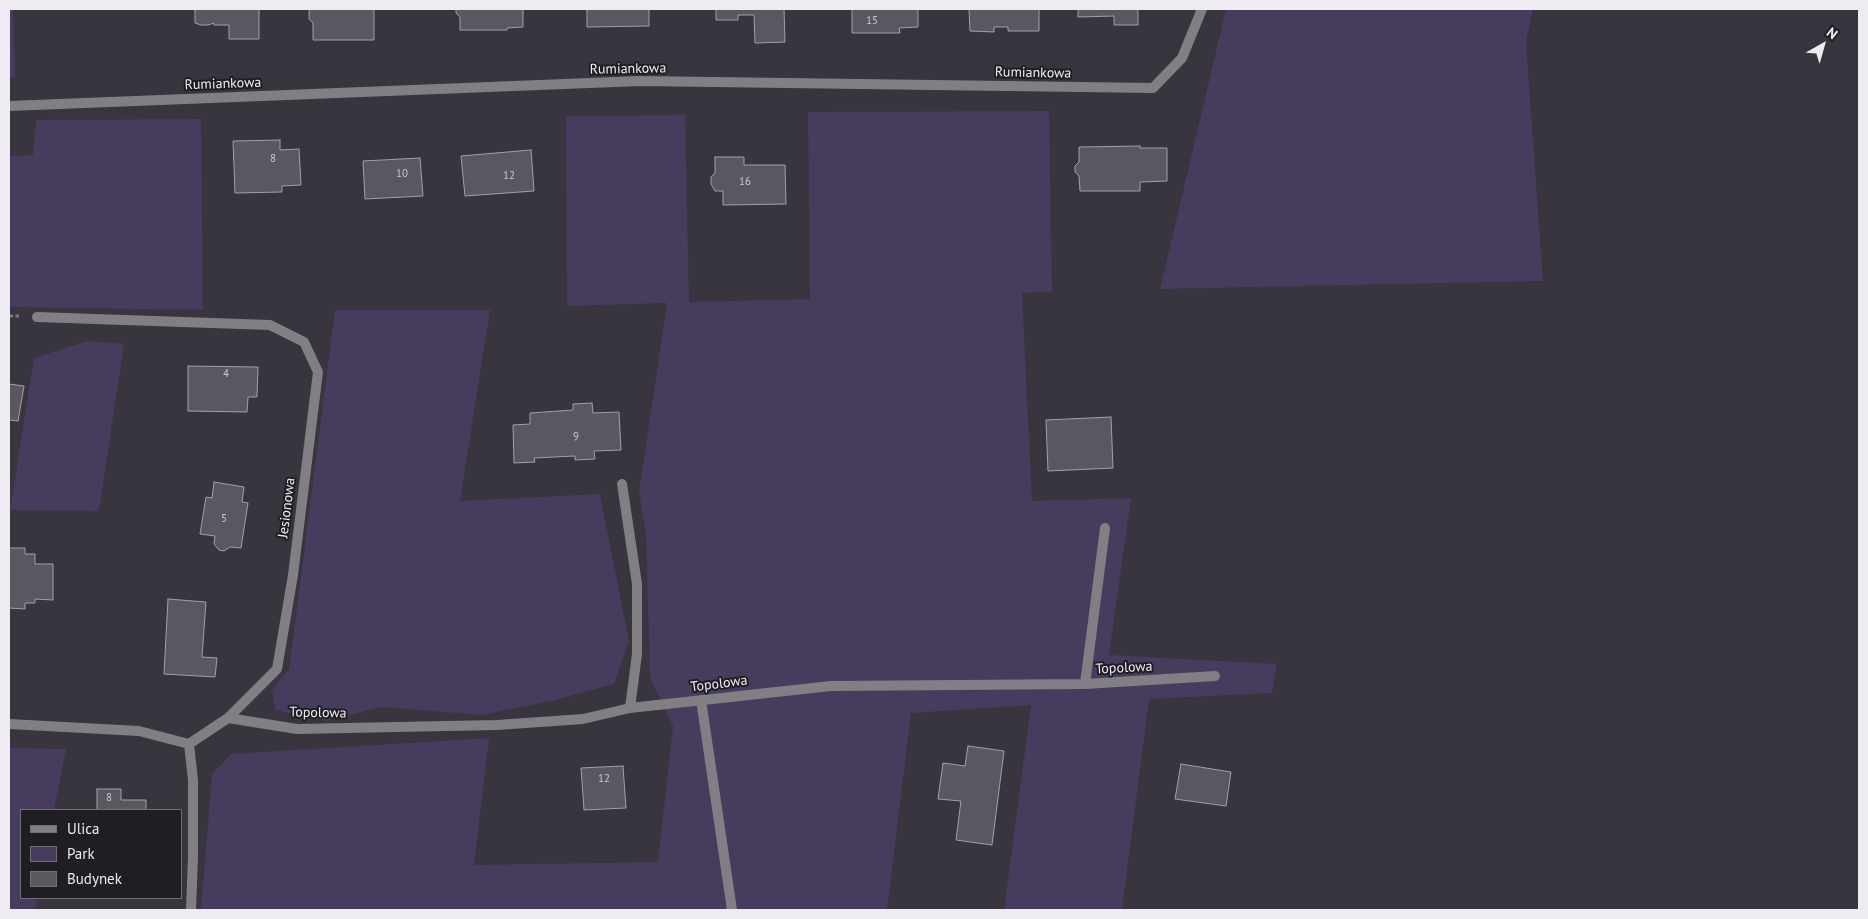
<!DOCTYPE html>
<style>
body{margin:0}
#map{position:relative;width:1868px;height:919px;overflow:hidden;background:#38353e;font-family:"PT Sans",sans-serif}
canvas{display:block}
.frame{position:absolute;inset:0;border:10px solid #eeecf2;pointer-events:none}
.legend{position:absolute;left:20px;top:809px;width:162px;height:90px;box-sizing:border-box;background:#1f1e22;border:1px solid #727075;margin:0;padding:6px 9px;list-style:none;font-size:15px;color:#eeecf2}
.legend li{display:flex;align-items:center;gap:10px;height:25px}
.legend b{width:25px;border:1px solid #727075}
.north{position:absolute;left:1798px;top:20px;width:50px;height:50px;-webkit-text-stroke:4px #1f1e22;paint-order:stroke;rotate:38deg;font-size:14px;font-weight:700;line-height:20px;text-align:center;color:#eeecf2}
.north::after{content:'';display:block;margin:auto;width:18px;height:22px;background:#eeecf2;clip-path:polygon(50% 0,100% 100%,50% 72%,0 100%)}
</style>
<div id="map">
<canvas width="1868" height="919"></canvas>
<div class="frame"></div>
<ul class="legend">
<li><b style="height:6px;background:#817f84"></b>Ulica</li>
<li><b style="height:14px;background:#473b5e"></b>Park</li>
<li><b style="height:14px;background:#5a5761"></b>Budynek</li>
</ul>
<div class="north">N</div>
</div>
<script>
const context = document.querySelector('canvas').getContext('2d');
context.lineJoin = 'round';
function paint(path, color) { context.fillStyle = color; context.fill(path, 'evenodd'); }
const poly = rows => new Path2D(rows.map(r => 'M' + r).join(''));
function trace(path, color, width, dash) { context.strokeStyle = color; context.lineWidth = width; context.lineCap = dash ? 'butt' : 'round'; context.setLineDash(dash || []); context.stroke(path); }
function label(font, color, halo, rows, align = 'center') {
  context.font = font + ' "PT Sans",sans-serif'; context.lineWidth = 4; context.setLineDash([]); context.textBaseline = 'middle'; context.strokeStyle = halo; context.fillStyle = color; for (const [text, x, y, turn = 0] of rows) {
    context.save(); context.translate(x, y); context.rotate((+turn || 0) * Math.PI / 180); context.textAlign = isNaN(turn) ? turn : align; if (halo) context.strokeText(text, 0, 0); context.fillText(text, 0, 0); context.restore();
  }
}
paint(poly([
 [9,9,13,9,15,77,9,77],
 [1226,9,1533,9,1526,42,1543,281,1160,289],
 [1049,111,1052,292,1022,293,1032,501,1131,498,1109,655,1277,664,1272,693,1149,699,1122,910,1004,910,1031,705,911,713,887,910,201,910,212,774,231,754,489,738,474,865,658,862,673,726,650,678,646,533,639,492,667,303,567,306,566,116,685,115,689,302,810,299,808,112],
 [201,119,203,310,9,307,9,156,33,155,36,120],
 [335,310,490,310,460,501,600,494,629,641,614,684,551,701,482,715,381,707,327,721,275,710,272,689,289,670],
 [88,341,124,344,99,511,10,510,34,358],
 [9,748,66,749,54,810,21,810,21,898,37,898,35,910,9,910]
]), '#473b5e');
const building = poly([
 [195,9,259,9,259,39,229,39,229,25,214,25,214,23,208,25,201,25,195,23,195,9],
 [311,9,374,9,374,40,313,40,313,23,309,19,309,11,311,9],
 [456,9,523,9,523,27,507,28,507,30,460,30,460,17,456,13,456,9],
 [587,9,649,9,649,26,587,27,587,9],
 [716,9,784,9,785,42,755,43,754,15,738,15,738,20,716,20,716,9],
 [852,9,918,9,918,27,899,28,900,33,852,33,852,9],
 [969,9,1039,9,1039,31,1008,31,1008,27,994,27,994,32,970,31,969,9],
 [1078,9,1138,9,1138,25,1114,25,1114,16,1078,17,1078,9],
 [280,140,280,150,299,149,301,185,282,186,282,192,235,193,233,141,280,140],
 [1140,146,1140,148,1167,148,1167,181,1140,182,1140,191,1080,191,1079,176,1075,172,1075,166,1079,162,1079,147,1140,146],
 [531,150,534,191,465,196,461,156,531,150],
 [715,157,744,157,744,165,785,165,786,204,723,205,723,191,715,191,711,184,711,177,715,173,715,157],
 [420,158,423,196,365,199,363,161,420,158],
 [188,366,258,367,257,397,248,397,247,412,188,411,188,366],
 [9,384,24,386,18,421,9,420,9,384],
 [592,403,593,413,619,412,621,450,594,451,595,459,575,460,575,456,534,458,535,462,514,463,513,425,530,424,530,413,573,410,573,404,592,403],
 [1111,417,1113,468,1048,471,1046,420,1111,417],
 [214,482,244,487,242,502,248,503,241,548,230,547,224,551,219,550,214,544,215,536,200,534,206,497,212,498,214,482],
 [9,548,25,548,25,554,35,554,35,564,53,564,53,600,35,599,35,603,25,603,25,609,9,608,9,548],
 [168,599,206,602,202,657,217,658,215,677,164,674,168,599],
 [968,746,1004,751,992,845,956,840,961,801,938,799,943,763,965,766,968,746],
 [1181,764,1231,772,1226,806,1175,799,1181,764],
 [623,766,626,808,584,810,581,768,623,766],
 [97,789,121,789,121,800,146,800,146,810,97,810,97,789]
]);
paint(building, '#5a5761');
trace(building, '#a3a0ab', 1);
trace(poly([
 [9,316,19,316]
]), '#7b7981', 3, [4, 2.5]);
trace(poly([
 [622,484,637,584,637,654,630,708],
 [1085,684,1105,528],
 [701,700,732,910],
 [228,718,297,729,497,725,583,719,630,708,831,686,1085,684,1215,676]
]), '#817f84', 10);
trace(poly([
 [9,106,640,81,1153,88,1182,58,1202,9],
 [37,317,270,325,304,342,318,372,293,575,277,669,228,718,189,744],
 [9,724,139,731,189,744],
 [189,744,193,780,193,856,191,910]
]), '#817f84', 10);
label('11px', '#c9c7ce', null, [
 ["15",872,21],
 ["8",273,159],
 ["10",402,174],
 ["12",509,176],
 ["16",745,182],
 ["4",226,374],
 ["9",576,437],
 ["5",224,519],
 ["12",604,779],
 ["8",109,798]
]);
label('14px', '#eeecf2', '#1f1e22', [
 ["Rumiankowa",628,69,-1],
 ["Rumiankowa",1033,73,1],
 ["Rumiankowa",223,84,-2],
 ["Jesionowa",287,508,-83],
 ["Topolowa",1124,668,-3],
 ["Topolowa",719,684,-7],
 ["Topolowa",318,713,1]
]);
</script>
